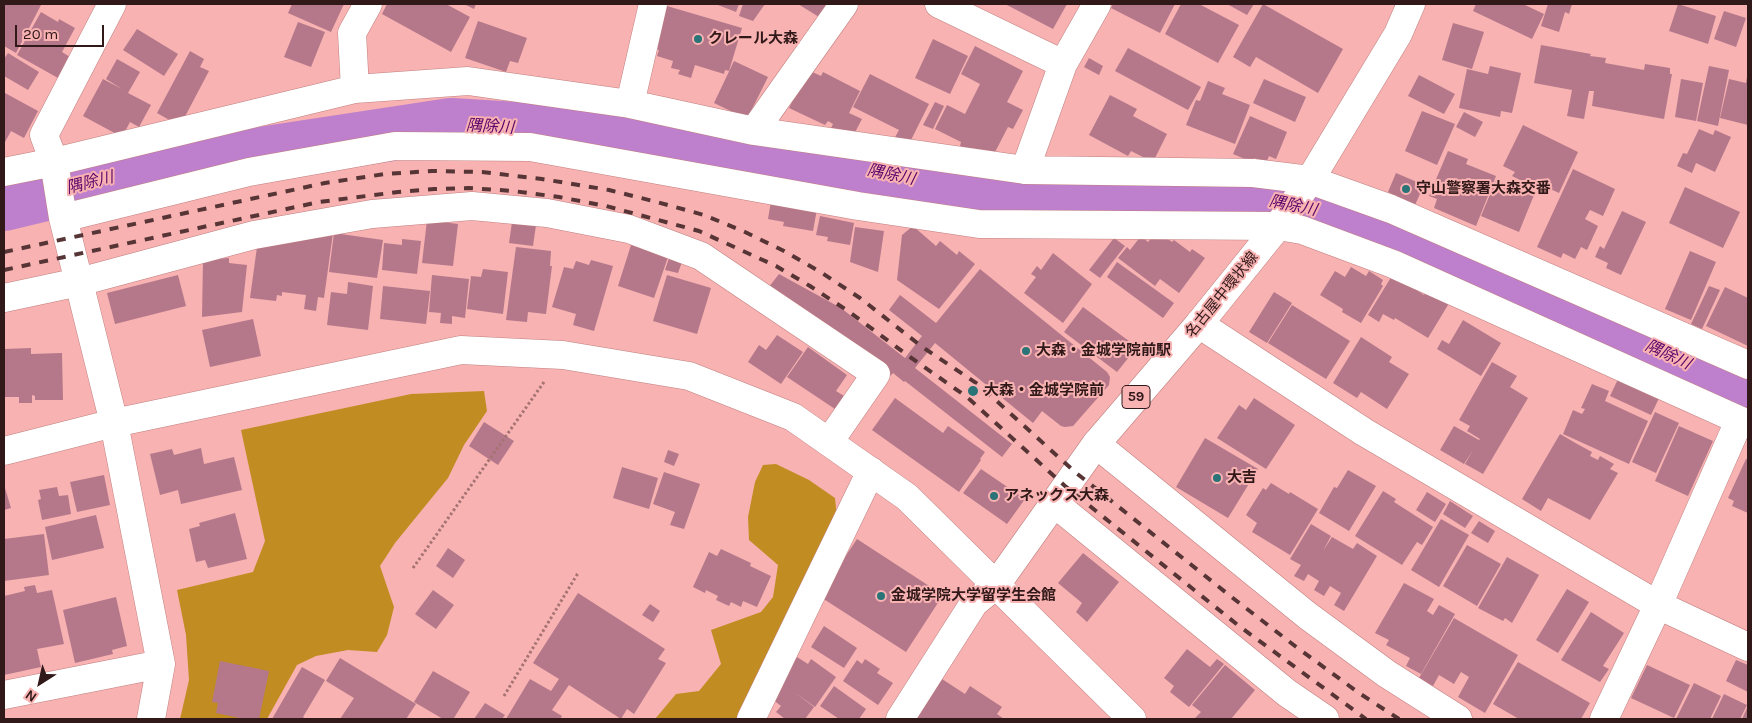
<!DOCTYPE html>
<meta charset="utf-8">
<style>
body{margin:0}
#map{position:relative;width:1752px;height:723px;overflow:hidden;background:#f7b2b1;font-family:Karla,sans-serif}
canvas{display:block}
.frame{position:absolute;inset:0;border:5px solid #311819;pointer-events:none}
.north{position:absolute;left:15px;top:658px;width:50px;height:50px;-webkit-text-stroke:4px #f7b2b1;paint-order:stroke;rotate:215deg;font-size:14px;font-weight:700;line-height:20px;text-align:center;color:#311819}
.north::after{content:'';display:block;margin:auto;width:18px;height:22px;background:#311819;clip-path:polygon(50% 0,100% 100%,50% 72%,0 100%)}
.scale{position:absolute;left:15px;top:25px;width:89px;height:22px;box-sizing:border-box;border:2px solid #311819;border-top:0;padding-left:6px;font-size:15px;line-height:18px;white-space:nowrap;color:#311819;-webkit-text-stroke:4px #f7b2b1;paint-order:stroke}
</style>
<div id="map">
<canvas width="1752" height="723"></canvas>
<div class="frame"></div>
<div class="north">N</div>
<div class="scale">20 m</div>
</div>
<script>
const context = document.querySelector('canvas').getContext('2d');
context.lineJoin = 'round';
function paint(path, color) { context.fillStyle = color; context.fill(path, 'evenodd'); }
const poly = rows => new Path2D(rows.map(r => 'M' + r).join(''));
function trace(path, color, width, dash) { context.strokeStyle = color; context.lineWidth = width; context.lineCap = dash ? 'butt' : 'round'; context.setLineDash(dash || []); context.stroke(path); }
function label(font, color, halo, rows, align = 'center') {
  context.font = font + ' Karla,"Noto Sans JP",sans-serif'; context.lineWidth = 4; context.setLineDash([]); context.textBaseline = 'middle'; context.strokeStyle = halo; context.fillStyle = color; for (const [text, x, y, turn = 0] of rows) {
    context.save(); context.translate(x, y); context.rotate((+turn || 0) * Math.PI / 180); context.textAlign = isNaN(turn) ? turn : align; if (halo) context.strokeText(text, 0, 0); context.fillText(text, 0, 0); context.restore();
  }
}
paint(poly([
 [484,391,487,411,464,445,448,478,395,543,380,566,394,607,387,635,377,652,348,650,316,656,297,665,267,719,180,719,189,680,186,635,177,590,253,572,265,541,241,430,411,394],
 [776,464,809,480,835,498,837,518,739,719,655,719,676,694,699,691,721,664,711,630,761,612,773,597,778,565,749,540,748,517,755,482,763,465]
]), '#c18d22');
trace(poly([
 [4,204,129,174,451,125,668,138,884,172,968,192,1183,200,1275,200,1398,232,1589,322,1617,332,1748,393]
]), '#be7fcd', 54);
paint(poly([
 [4,4,38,4,41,5,16,53,4,46],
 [292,4,344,4,331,32,288,13],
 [387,4,446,4,470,17,451,52,382,14],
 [464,4,476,4,474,9],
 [719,4,739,4,736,12,718,5],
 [743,4,765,4,753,21,739,16],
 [798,4,829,4,819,17],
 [1005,4,1067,4,1053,29],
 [1113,4,1175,4,1160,33,1111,8],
 [1181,4,1199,4,1239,25,1218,63,1165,34],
 [1227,4,1254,4,1247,15],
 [1263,4,1343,49,1318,93,1256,57,1250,67,1233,57],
 [1476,4,1523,4,1544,14,1532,39,1473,11],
 [1548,4,1572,4,1569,14,1565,12,1559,32,1541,26],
 [1678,4,1716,16,1708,44,1669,31],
 [667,6,742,28,729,71,725,70,724,74,695,65,691,78,678,74,680,70,671,68,673,61,657,56,659,50,654,49],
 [1724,11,1746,18,1736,47,1714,39],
 [41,12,58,22,59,19,75,28,62,52,70,57,58,78,17,55],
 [478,21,527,38,518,63,510,61,506,72,465,58],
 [298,22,325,32,311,67,284,57],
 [1453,23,1484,32,1472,69,1442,60],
 [137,29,178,54,164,76,123,50],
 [933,39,968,56,950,94,915,78],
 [1541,45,1591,54,1590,56,1606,58,1605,63,1644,70,1645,64,1670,68,1670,74,1672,74,1664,119,1592,106,1594,91,1589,91,1584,119,1567,116,1572,90,1534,83],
 [975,46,1023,71,1007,102,1023,110,1013,129,1008,127,993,156,980,156,960,146,961,142,935,129,947,105,965,114,980,84,961,74],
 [1128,48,1201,87,1188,110,1115,71],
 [190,51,204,59,200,67,209,71,180,126,157,113],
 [8,53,39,72,28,90,4,76,4,59],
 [1089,58,1103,66,1099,75,1084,67],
 [117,59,140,72,128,93,151,105,139,127,130,122,122,137,83,116,103,79,122,89,106,79],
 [734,61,768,77,747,119,714,103],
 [1490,66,1521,73,1512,113,1501,111,1500,117,1459,108,1467,69,1488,74],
 [1709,66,1729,70,1718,126,1697,121],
 [808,70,821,76,823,72,860,91,849,113,862,119,851,140,830,130,833,124,828,121,825,125,789,108],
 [870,74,929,104,908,146,894,139,899,130,853,107],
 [1419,75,1455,94,1444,114,1408,96],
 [1747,77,1748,125,1720,118,1729,79,1746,83],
 [1264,79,1306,97,1295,122,1253,103],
 [1681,79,1703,83,1696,121,1675,117],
 [1208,81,1225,88,1222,94,1250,105,1235,144,1186,125,1196,100,1200,101],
 [5,93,38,111,24,138,11,131,4,144],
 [1110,95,1137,109,1133,116,1167,134,1153,162,1131,151,1128,156,1089,135],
 [935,102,944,106,933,129,923,125],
 [1422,111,1455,124,1437,165,1405,151],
 [1464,112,1483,122,1475,137,1456,127],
 [1250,116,1287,132,1276,159,1269,156,1266,163,1254,158,1252,162,1233,154],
 [1523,125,1578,152,1559,193,1546,187,1544,192,1512,176,1515,172,1503,166],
 [1699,129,1713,135,1715,130,1731,137,1715,172,1696,163,1692,173,1677,166,1683,153,1687,154],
 [1448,151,1468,159,1466,164,1496,176,1476,226,1434,208,1437,199,1429,196],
 [1573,169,1615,189,1603,216,1590,210,1585,219,1598,226,1587,250,1581,247,1575,259,1563,253,1561,258,1537,247],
 [1396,173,1424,185,1415,205,1388,192],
 [1496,180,1534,195,1519,232,1481,216],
 [1685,187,1740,212,1723,248,1669,223],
 [771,201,817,209,813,231,783,226,784,222,768,219],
 [1622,211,1646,222,1621,275,1606,268,1608,263,1595,257,1600,246,1604,249],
 [820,216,854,223,850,245,827,241,828,237,816,235],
 [427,220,458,224,453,266,422,263],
 [512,222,536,225,533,246,509,243],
 [913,226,936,246,940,241,957,255,959,251,975,264,939,309,897,280,902,235],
 [855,227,884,231,878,272,850,262],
 [333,233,324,298,318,297,316,311,304,309,306,295,282,292,282,296,277,295,276,301,250,298,257,247],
 [334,233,383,240,377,278,329,272],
 [1161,234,1172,242,1174,240,1190,252,1192,249,1205,258,1179,293,1160,279,1155,286,1118,258,1127,247,1130,250,1141,236,1148,242,1154,235],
 [1114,238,1125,246,1100,278,1089,270],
 [402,239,421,241,417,274,382,270,384,243,402,245],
 [631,245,668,257,654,298,618,286],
 [516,247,551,251,550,266,552,266,546,314,528,312,527,322,506,320],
 [1690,251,1716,262,1691,320,1665,309],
 [1053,253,1092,284,1063,323,1024,293,1036,277,1031,274,1037,266,1041,270],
 [229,258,229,263,247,265,242,312,202,317,203,260],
 [669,258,682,262,678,273,665,270],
 [591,260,613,266,594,331,573,325,576,314,552,307,564,267,573,269,576,261,589,265],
 [1117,262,1174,303,1163,318,1107,277],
 [1351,267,1366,276,1369,271,1383,280,1381,284,1383,286,1361,323,1342,312,1343,309,1320,295,1335,271,1345,277],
 [483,269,508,272,503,314,467,309,471,276,481,277],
 [980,269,1107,372,1110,377,1109,385,1073,426,1065,427,1061,426,1042,411,1033,423,935,343,915,368,1012,444,1002,457,905,381,904,382,893,373,888,378,765,292,779,274,841,308,905,358,922,336,889,310,900,295,936,323],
 [1393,274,1424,295,1426,291,1451,300,1428,338,1395,318,1394,320,1383,314,1379,322,1368,315],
 [178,275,186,306,115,324,107,293],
 [432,275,469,279,465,318,452,316,452,324,440,323,441,313,429,312],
 [667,275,711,288,697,334,653,321],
 [348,282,373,286,368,330,327,325,331,292,347,294],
 [383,286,430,291,426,324,380,319],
 [1709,286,1720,290,1702,329,1691,324],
 [1725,287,1748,298,1748,346,1706,326],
 [1274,292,1292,303,1267,343,1249,332],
 [1292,305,1350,341,1326,379,1268,343],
 [1083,307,1137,347,1117,372,1064,332],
 [253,319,261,356,210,367,202,330],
 [1463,320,1501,343,1481,376,1437,349,1442,340,1449,344],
 [777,335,803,352,781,384,748,362,759,345,766,350],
 [1361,337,1392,357,1389,362,1409,374,1387,409,1361,392,1357,398,1333,383],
 [808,347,847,375,836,391,844,396,835,409,787,377],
 [31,348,31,354,62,353,63,400,35,400,35,396,32,395,32,403,19,403,19,397,4,397,4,349],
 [1492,362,1517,376,1510,387,1528,398,1483,474,1465,464,1473,450,1464,464,1440,450,1454,426,1479,440,1480,439,1467,431,1470,426,1459,420],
 [1620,375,1661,394,1651,415,1610,396],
 [1592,384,1609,391,1605,401,1648,421,1629,464,1563,434,1573,410,1582,414,1585,409,1581,408],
 [895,398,943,433,948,426,985,452,980,459,981,460,959,492,872,430],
 [1254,398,1295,425,1266,469,1217,438,1239,405,1246,410],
 [1655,412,1679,423,1656,473,1632,462],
 [484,422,514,441,498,465,469,446],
 [1679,426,1713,441,1688,496,1655,481],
 [1560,434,1579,445,1566,466,1579,445,1592,452,1590,456,1598,460,1600,456,1614,464,1610,469,1618,473,1590,520,1548,498,1541,511,1522,499],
 [1205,438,1258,469,1228,518,1176,487],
 [201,448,204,464,234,457,242,490,181,504,178,490,160,495,150,454,172,449,174,455],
 [668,450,679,454,674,466,664,462],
 [1746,459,1748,459,1748,513,1732,506,1734,501,1728,498],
 [622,467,658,478,649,509,613,498],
 [981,469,1025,499,1007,524,963,493],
 [1348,470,1376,486,1349,531,1319,513,1334,487,1337,488],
 [664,472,700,484,684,529,670,525,675,512,653,504],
 [104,475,110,505,77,512,70,482],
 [1271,483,1289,494,1290,492,1318,509,1290,555,1262,538,1272,523,1262,538,1252,532,1257,523,1246,515,1263,488,1266,490],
 [57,487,59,496,68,495,71,514,42,520,38,500,41,499,39,490],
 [4,488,5,488,11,508,4,510],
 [1383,491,1396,499,1394,502,1433,527,1422,545,1417,542,1402,565,1355,536],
 [1427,492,1446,504,1435,522,1416,510],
 [1450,501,1473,516,1465,528,1443,514],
 [235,513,247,559,208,568,205,560,196,562,189,529,200,526,199,523],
 [96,515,104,548,52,560,45,527],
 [1441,519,1469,535,1439,587,1411,570],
 [1479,521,1495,531,1488,543,1471,533],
 [1311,524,1331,536,1323,551,1332,537,1353,549,1357,543,1377,556,1344,611,1334,605,1341,593,1330,586,1324,596,1314,590,1319,581,1308,574,1304,581,1294,576,1301,565,1290,559],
 [44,534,49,575,4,581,4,539],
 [857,539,943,595,906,652,819,596],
 [1467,545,1501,564,1477,606,1443,586],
 [448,548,465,560,453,578,436,566],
 [721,549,751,563,750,566,771,576,757,607,743,601,741,607,731,602,729,606,716,600,718,596,706,590,705,593,693,587,709,552,717,556],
 [1083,553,1119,582,1087,622,1076,612,1082,603,1058,583],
 [1507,557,1539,575,1512,623,1505,618,1503,621,1478,608],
 [1404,583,1434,599,1427,611,1433,615,1439,605,1455,614,1421,674,1406,666,1410,658,1386,645,1389,640,1375,633],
 [35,585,37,593,52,590,64,644,37,649,41,667,4,675,4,596,25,591,24,587],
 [1567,589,1589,602,1558,653,1536,640],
 [433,590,454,605,436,629,415,614],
 [578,593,665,649,658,659,666,663,634,714,627,709,621,719,569,685,552,710,562,716,560,719,506,719,530,679,551,691,559,679,533,663],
 [116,597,127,646,112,650,113,654,75,663,63,610],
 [650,604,660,611,653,622,642,615],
 [1591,612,1624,633,1603,666,1609,669,1600,682,1561,660],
 [1454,618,1518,655,1485,713,1458,697,1469,677,1461,672,1454,684,1439,675,1433,686,1419,678],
 [824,626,857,648,844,668,811,647],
 [1187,649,1210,667,1217,659,1224,664,1189,707,1170,692,1174,686,1164,678],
 [797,657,808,664,811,659,836,677,815,707,794,692,814,707,805,719,785,719,776,712,781,706,771,698,780,682],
 [340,658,416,704,406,719,340,719,354,698,326,681],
 [865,659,880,669,877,673,893,683,878,705,843,681,857,660,862,664],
 [1736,660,1748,665,1748,692,1726,681],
 [220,661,269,671,259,719,244,719,216,713,218,703,212,702],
 [1518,662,1590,703,1581,719,1519,719,1493,704],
 [1225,665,1255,690,1231,719,1194,719,1201,712,1192,705],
 [1647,665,1690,685,1674,718,1631,698],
 [302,667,325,680,303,717,306,719,272,719],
 [433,671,470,692,454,718,456,719,443,719,414,702],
 [942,679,965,694,970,686,1002,707,997,714,1004,719,916,719],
 [1694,683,1721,696,1710,719,1676,719],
 [834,686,866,709,859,719,839,719,820,706],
 [1724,694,1747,705,1740,719,1712,719],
 [485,703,505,715,502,719,474,719],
 [1748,706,1748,719,1742,719]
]), '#b5788b');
const street = poly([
 [112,4,44,135,54,162,63,218,114,423,161,664,151,719],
 [939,4,1063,64],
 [355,89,352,33,368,4],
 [630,104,653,4],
 [754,131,844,4],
 [1025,170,1063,64,1097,4],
 [4,172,54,162,355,89,468,81,630,104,754,131,1025,170,1253,173,1310,180,1391,209,1748,365],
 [63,218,249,172,395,146,530,147,858,206,979,224,1278,226,1302,230,1393,264,1748,424],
 [4,298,79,282,254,235,372,214,472,206,547,213,629,229,701,256,876,374,829,442],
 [1199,324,1364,432,1658,605,1748,647],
 [1096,444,1308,616,1387,674,1458,719],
 [1054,503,1287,693,1325,719],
 [4,695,161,664],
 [751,719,871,471],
 [900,719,974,603,996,585],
 [1604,719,1658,605,1739,421]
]);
const secondary = poly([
 [4,451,114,423,461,350,563,355,689,376,793,417,907,497,996,585]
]);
const primary = poly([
 [1132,719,996,585,1096,444,1199,324,1278,226,1310,180,1398,34,1411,4]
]);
trace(street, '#c07f7f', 29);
trace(secondary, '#c07f7f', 29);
trace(primary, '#c07f7f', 29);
trace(poly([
 [413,568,544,382],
 [504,696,578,573]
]), '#a67373', 3, [2.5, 2.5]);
trace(street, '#fff', 28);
trace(secondary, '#fff', 28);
trace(primary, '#fff', 28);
trace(poly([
 [4,252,325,183,385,174,432,171,482,172,542,179,609,190,653,201,704,215,745,232,784,251,822,273,860,298,921,346,979,385,1075,472,1229,595,1295,646,1359,693,1399,719],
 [4,270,319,202,398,192,434,189,469,188,513,191,559,197,606,206,699,231,776,266,810,286,848,311,910,357,967,397,1065,486,1239,626,1366,719]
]), '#573536', 4, [9, 9]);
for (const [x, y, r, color] of [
 [698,39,5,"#2a7478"],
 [1406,189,5,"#2a7478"],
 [1026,351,5,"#2a7478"],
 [973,391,6,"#2a7478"],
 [1217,478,5,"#2a7478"],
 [994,496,5,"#2a7478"],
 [881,596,5,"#2a7478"]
]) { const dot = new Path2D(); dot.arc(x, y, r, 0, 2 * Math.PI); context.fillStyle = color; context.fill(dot); trace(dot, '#f7b2b1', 2); }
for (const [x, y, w] of [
 [1136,397,28]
]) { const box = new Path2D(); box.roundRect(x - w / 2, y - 11.5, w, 23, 4); context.fillStyle = '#f7b2b1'; context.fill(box); trace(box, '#311819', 1); }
label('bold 14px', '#311819', null, [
 ["59",1136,397]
]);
label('bold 15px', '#311819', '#f7b2b1', [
 ["クレール大森",708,39],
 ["守山警察署大森交番",1416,189],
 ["大森・金城学院前駅",1036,351],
 ["大森・金城学院前",984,391],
 ["大吉",1227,478],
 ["アネックス大森",1004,496],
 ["金城学院大学留学生会館",891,596]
], 'left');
label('15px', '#311819', '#f7b2b1', [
 ["名古屋中環状線",1222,295,-51]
]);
label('italic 16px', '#5a046a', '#f7b2b1', [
 ["隅除川",490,127,3],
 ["隅除川",891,175,12],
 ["隅除川",90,183,-14],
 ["隅除川",1293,206,12],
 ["隅除川",1668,355,25]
]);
</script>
